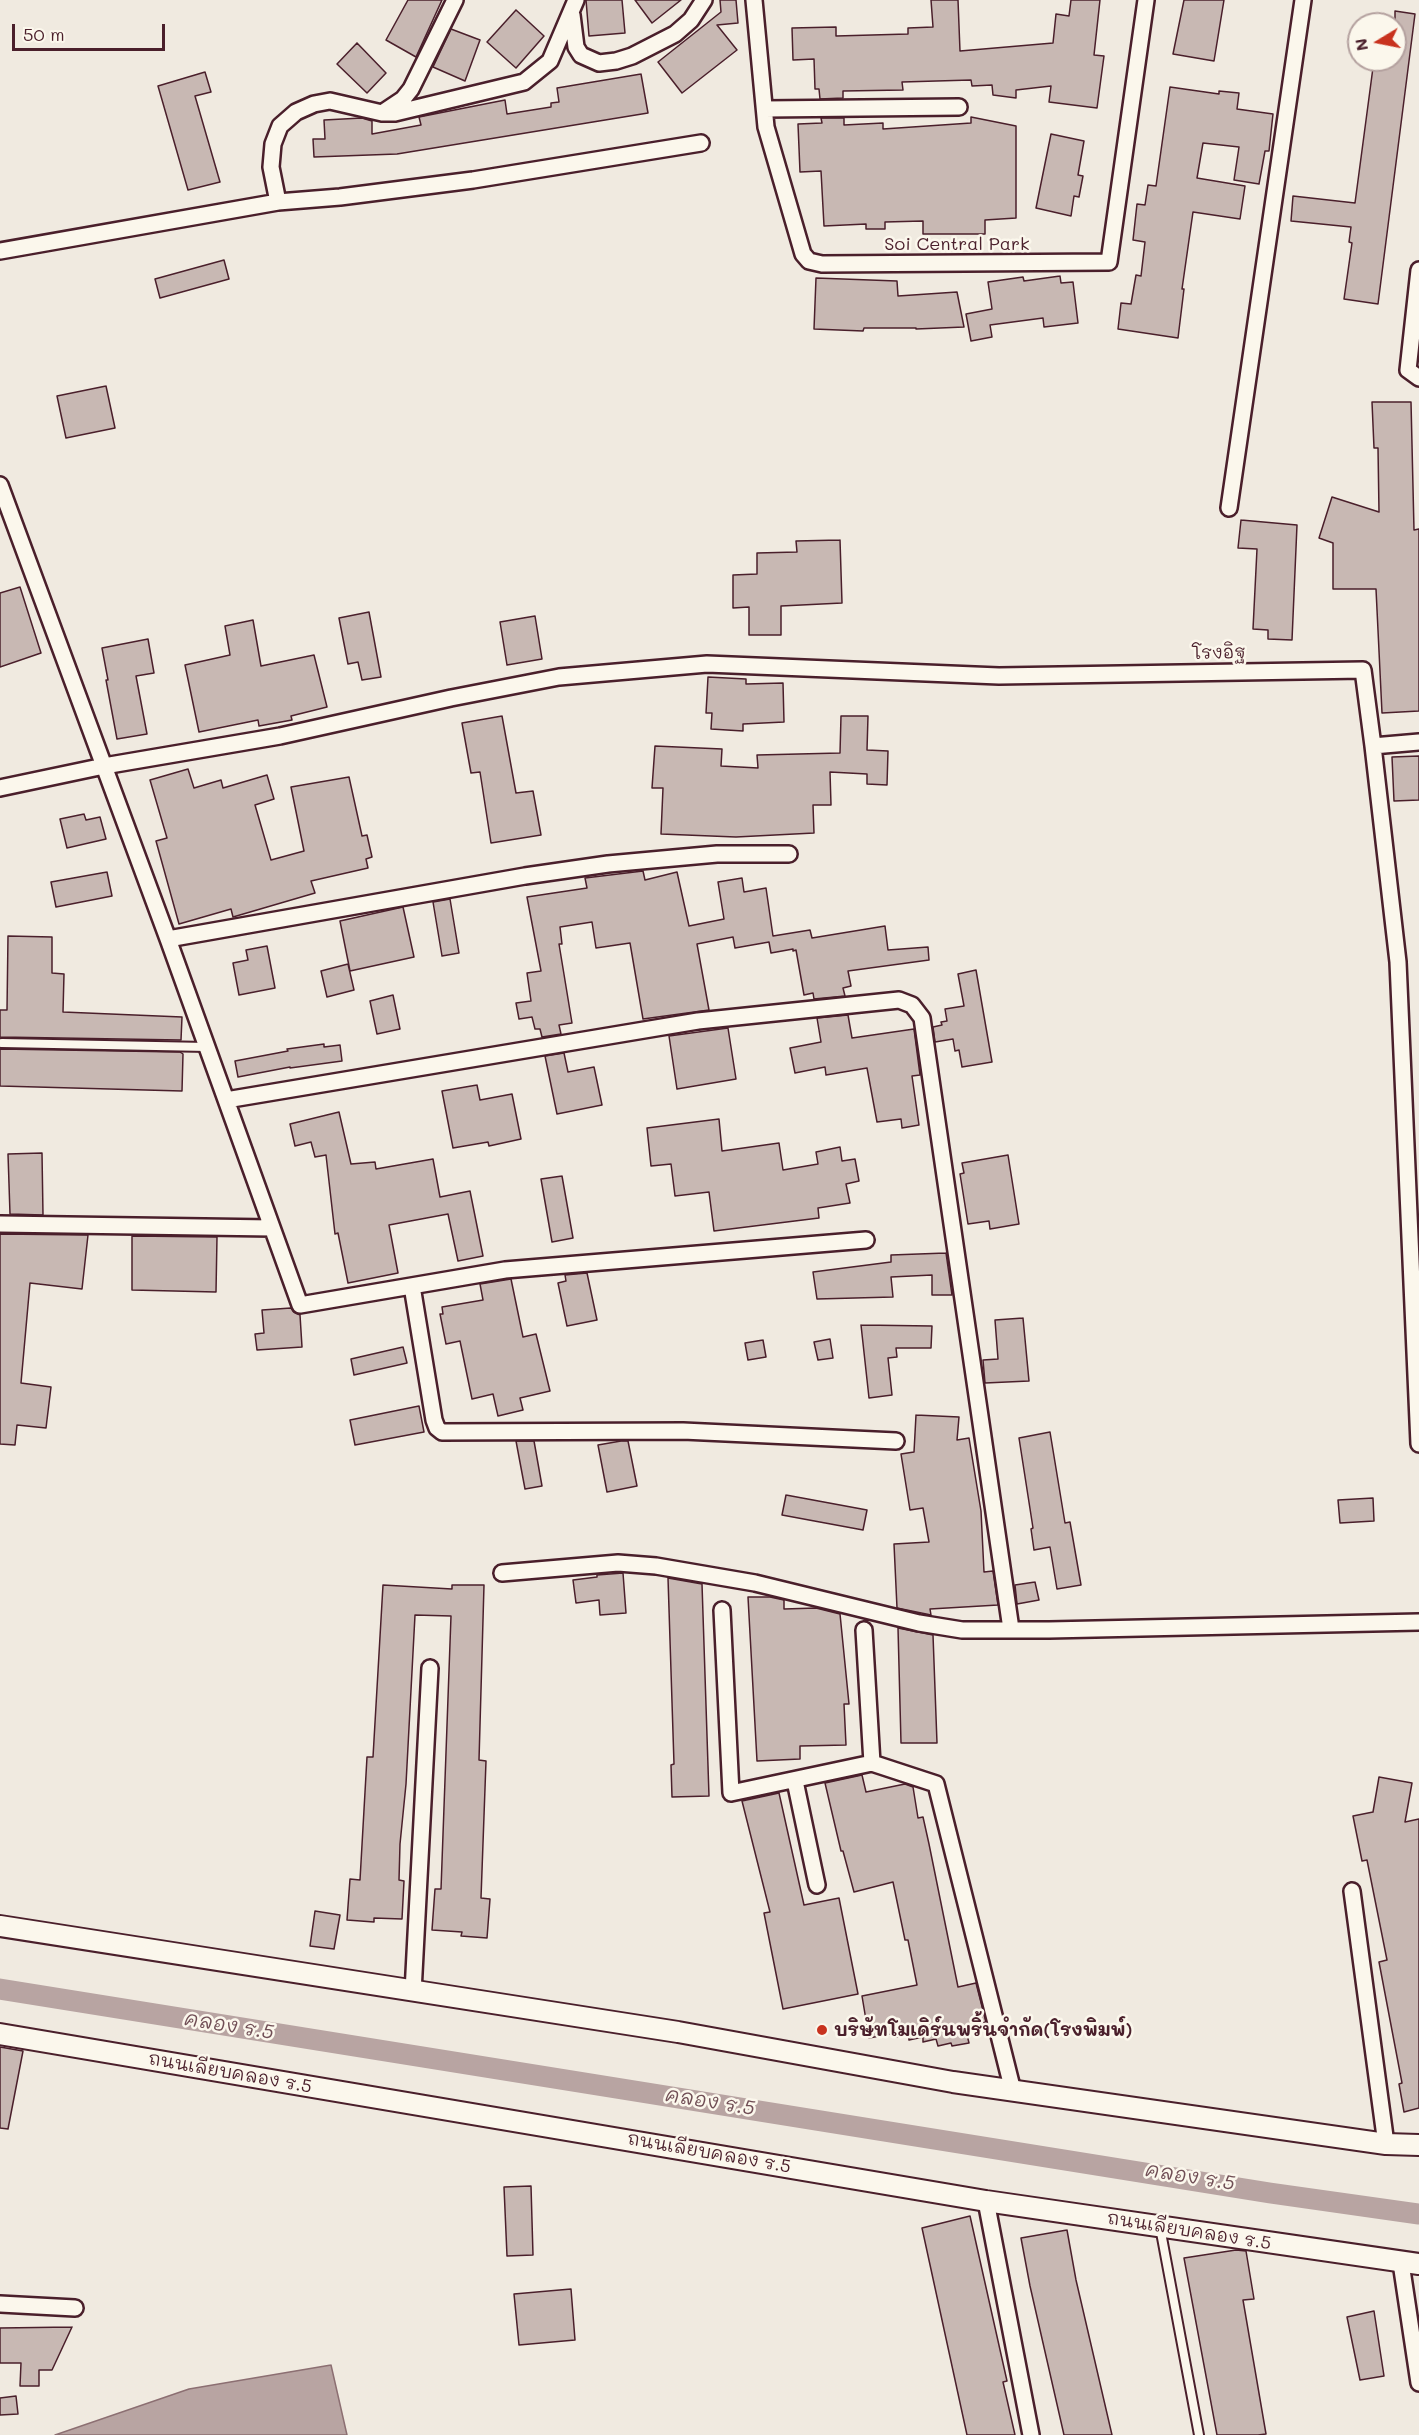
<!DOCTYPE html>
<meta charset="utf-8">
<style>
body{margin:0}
#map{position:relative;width:1419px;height:2435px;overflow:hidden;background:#f0eae0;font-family:Mali,sans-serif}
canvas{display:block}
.north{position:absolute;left:1347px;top:12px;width:60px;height:60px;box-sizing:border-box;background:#fbf7ec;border:2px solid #b4a19f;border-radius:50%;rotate:260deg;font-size:16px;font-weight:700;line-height:24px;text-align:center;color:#4a1f2b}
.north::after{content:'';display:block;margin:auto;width:21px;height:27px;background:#c8321e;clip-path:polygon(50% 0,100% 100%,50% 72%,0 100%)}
.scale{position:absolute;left:12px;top:24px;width:153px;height:27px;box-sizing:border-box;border:3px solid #4a1f2b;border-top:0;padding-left:8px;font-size:18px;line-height:21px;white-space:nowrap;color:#4a1f2b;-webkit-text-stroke:4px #fbf7ec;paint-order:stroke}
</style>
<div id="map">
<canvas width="1419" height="2435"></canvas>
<div class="north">N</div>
<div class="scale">50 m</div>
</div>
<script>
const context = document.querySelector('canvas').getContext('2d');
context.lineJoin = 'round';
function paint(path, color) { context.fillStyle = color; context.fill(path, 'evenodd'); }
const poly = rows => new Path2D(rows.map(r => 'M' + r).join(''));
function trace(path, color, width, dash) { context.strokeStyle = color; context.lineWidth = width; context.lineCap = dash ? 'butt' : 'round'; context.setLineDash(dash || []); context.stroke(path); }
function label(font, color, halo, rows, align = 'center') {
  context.font = font + ' Mali,"Playpen Sans Thai",sans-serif'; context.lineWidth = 5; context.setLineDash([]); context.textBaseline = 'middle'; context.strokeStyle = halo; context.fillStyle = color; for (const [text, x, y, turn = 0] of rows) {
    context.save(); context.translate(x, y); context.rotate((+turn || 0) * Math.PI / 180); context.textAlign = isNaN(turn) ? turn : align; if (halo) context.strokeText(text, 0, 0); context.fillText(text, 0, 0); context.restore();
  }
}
const water = poly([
 [331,2365,347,2435,55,2435,189,2389,331,2365]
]);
paint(water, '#b8a4a2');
trace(water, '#8c6f72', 1.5);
trace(poly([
 [0,1989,1270,2193,1419,2214]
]), '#b8a4a2', 21);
const building = poly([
 [408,0,442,0,416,57,386,40,408,0],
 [586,0,622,0,625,33,589,36,586,0],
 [635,0,681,0,652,23,635,0],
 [720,0,736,0,738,23,717,25,737,50,682,93,658,62,721,12,720,0],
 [931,0,958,0,960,51,1053,43,1056,14,1069,16,1071,0,1100,0,1094,55,1104,56,1097,108,1049,102,1051,86,1016,90,1016,98,993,95,992,85,972,86,971,80,902,82,903,90,843,91,843,98,820,99,819,89,815,89,814,59,793,60,792,28,836,27,836,36,908,34,908,28,933,27,931,0],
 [1184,0,1224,0,1214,61,1173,54,1184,0],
 [516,10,544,36,516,68,487,42,516,10],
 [1395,11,1415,14,1378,304,1344,299,1352,243,1349,242,1351,227,1291,221,1293,196,1355,203,1374,60,1395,60,1395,11],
 [451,29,480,40,465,81,433,67,451,29],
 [357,43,386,73,367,93,337,64,357,43],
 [205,72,211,92,195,96,220,182,188,190,158,86,205,72],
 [641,74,648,113,397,154,314,157,313,139,325,139,324,120,362,118,372,121,372,134,421,125,419,117,505,100,507,114,551,107,551,103,559,102,557,88,641,74],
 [1170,87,1219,94,1219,91,1239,93,1237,109,1273,114,1269,151,1265,151,1259,184,1234,180,1239,147,1203,143,1197,178,1245,186,1240,219,1193,212,1182,289,1184,289,1178,338,1118,329,1121,303,1131,304,1136,275,1141,276,1145,242,1133,240,1137,204,1145,205,1148,185,1156,186,1170,87],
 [971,117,1016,126,1016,218,985,220,985,234,923,234,923,221,885,222,885,229,866,229,866,224,824,226,821,171,800,172,798,124,822,123,821,118,844,118,844,125,883,123,883,129,971,123,971,117],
 [1051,134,1084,141,1078,175,1083,176,1079,197,1074,196,1071,216,1036,208,1051,134],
 [224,260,229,279,160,298,155,279,224,260],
 [1060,276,1061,283,1073,282,1078,323,1044,327,1043,318,990,325,992,337,971,341,966,314,992,309,988,282,1023,277,1024,281,1060,276],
 [816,278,897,281,898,296,957,292,964,327,916,329,916,328,864,328,863,331,814,329,816,278],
 [106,386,115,428,66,438,57,396,106,386],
 [1372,402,1411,402,1414,530,1419,529,1419,711,1382,713,1376,589,1333,589,1333,543,1319,538,1332,497,1379,512,1378,448,1374,448,1372,402],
 [1241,520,1297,525,1292,640,1268,639,1268,630,1253,629,1257,549,1238,548,1241,520],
 [840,540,842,603,781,606,781,635,749,635,749,607,733,608,733,575,757,574,757,553,797,552,796,541,840,540],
 [20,587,41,653,0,667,0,593,20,587],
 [369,612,381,677,362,680,358,662,348,664,339,618,369,612],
 [535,616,542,659,507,665,500,622,535,616],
 [253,620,261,666,314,655,327,707,291,716,292,720,259,726,258,720,199,732,185,665,230,655,225,626,253,620],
 [148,639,154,673,136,676,147,734,117,739,106,680,108,680,102,648,148,639],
 [708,677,746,679,746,684,783,683,784,722,743,724,743,731,711,729,712,713,706,713,708,677],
 [502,716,516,793,533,791,541,835,491,843,480,772,471,773,462,723,502,716],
 [841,716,868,716,867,750,888,751,887,785,867,784,867,774,830,772,831,805,813,805,814,833,736,837,661,834,663,788,652,788,655,746,722,749,721,766,758,768,757,755,840,753,841,716],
 [1419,756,1419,800,1394,801,1392,757,1419,756],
 [188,769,194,788,221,780,223,788,267,775,274,799,255,805,271,860,304,851,291,787,349,777,362,836,367,835,372,857,366,859,368,868,311,881,315,893,233,917,231,909,179,924,156,841,167,838,150,780,188,769],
 [84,814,86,820,100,817,106,839,67,848,60,819,84,814],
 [643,871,645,880,677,872,689,926,724,919,718,882,742,878,744,892,766,888,773,936,810,930,812,938,885,926,888,950,928,947,929,960,848,971,851,986,843,988,845,996,814,999,813,993,804,995,796,950,793,951,793,949,771,953,769,942,735,948,733,937,697,944,709,1010,643,1019,630,943,596,948,592,922,560,927,562,944,559,944,572,1023,559,1025,561,1034,542,1037,540,1029,535,1029,532,1017,519,1019,516,1003,531,1001,527,973,541,971,527,897,587,888,585,878,643,871],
 [107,872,112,896,56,907,51,882,107,872],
 [450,899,459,953,442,956,433,902,450,899],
 [403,907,414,957,350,971,340,921,403,907],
 [8,936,52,937,52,973,64,974,63,1012,182,1017,181,1040,0,1037,0,1010,7,1010,8,936],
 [267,946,275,988,239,995,233,963,248,960,246,950,267,946],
 [348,964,354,990,327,997,321,971,348,964],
 [976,970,992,1062,962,1067,959,1050,955,1051,953,1039,935,1042,933,1027,942,1025,941,1022,947,1021,945,1009,964,1006,958,974,976,970],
 [393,995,400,1029,377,1034,370,1001,393,995],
 [848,1015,852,1038,914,1029,920,1075,912,1076,919,1125,902,1128,901,1119,877,1122,867,1068,826,1075,825,1067,795,1073,790,1048,821,1042,817,1018,848,1015],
 [728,1028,736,1079,677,1089,669,1036,728,1028],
 [324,1044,324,1047,340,1045,342,1061,290,1068,290,1067,238,1077,235,1061,288,1051,287,1049,324,1044],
 [0,1049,180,1052,183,1054,182,1091,0,1086,0,1049],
 [564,1053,568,1072,594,1067,602,1105,557,1114,545,1056,564,1053],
 [477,1085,480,1100,512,1094,521,1139,489,1146,488,1142,453,1148,442,1091,477,1085],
 [339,1112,351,1164,375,1162,376,1169,433,1159,440,1197,470,1191,483,1256,458,1261,448,1214,389,1225,398,1273,348,1283,338,1233,335,1234,326,1155,315,1157,311,1142,295,1146,290,1124,339,1112],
 [719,1119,722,1151,779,1143,783,1170,818,1164,816,1152,840,1147,842,1161,855,1159,859,1181,846,1184,850,1203,818,1208,819,1218,714,1231,709,1192,675,1196,671,1164,651,1166,647,1128,719,1119],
 [42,1153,43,1215,10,1214,8,1154,42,1153],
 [1008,1155,1019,1224,990,1229,989,1221,968,1224,960,1174,964,1173,962,1163,1008,1155],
 [562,1176,573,1238,552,1242,541,1179,562,1176],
 [0,1234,88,1235,82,1289,30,1283,21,1383,51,1387,46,1428,17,1425,15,1445,0,1444,0,1234],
 [132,1236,217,1237,216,1292,132,1290,132,1236],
 [946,1253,952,1295,932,1295,932,1275,891,1277,893,1297,817,1299,813,1272,891,1262,891,1255,946,1253],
 [587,1273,597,1320,567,1326,558,1283,566,1281,565,1275,587,1273],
 [511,1279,523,1337,536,1334,550,1391,520,1398,523,1410,498,1416,493,1394,472,1399,460,1341,446,1344,440,1314,443,1314,442,1307,483,1300,480,1284,511,1279],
 [291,1308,294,1312,300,1315,302,1347,257,1350,255,1334,264,1333,262,1310,291,1308],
 [1023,1318,1029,1381,985,1383,983,1360,998,1359,995,1320,1023,1318],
 [861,1325,932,1326,931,1348,896,1348,897,1357,888,1358,892,1395,869,1398,861,1325],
 [830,1339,833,1358,818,1360,814,1342,830,1339],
 [763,1340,766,1357,748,1360,745,1343,763,1340],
 [403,1347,407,1363,354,1375,351,1359,403,1347],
 [419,1406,424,1432,355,1445,350,1420,419,1406],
 [916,1415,959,1417,957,1440,969,1438,981,1511,984,1572,993,1571,998,1605,930,1609,931,1615,897,1608,894,1544,929,1542,923,1508,910,1510,901,1454,914,1452,916,1415],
 [1050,1432,1065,1523,1070,1522,1081,1585,1057,1589,1050,1547,1034,1550,1031,1529,1033,1528,1019,1438,1050,1432],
 [516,1441,534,1441,542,1486,525,1489,516,1441],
 [621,1441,628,1441,637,1486,607,1492,598,1445,621,1441],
 [786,1495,867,1510,863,1530,782,1515,786,1495],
 [1373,1498,1374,1521,1340,1523,1338,1500,1373,1498],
 [623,1573,626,1613,600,1615,599,1600,576,1603,573,1580,597,1577,597,1575,623,1573],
 [668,1578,702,1584,709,1796,672,1797,671,1765,674,1764,668,1578],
 [1035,1582,1039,1600,1017,1604,1015,1585,1035,1582],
 [383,1585,452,1589,452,1585,484,1585,479,1760,486,1761,481,1898,490,1899,487,1938,461,1936,462,1932,432,1930,435,1889,441,1889,451,1616,415,1615,406,1784,400,1844,399,1880,404,1881,402,1919,374,1918,374,1922,347,1920,350,1879,360,1880,367,1757,373,1757,383,1585],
 [748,1597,770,1597,784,1600,784,1609,816,1608,840,1614,849,1704,844,1704,846,1745,800,1746,800,1759,757,1761,748,1597],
 [898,1628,933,1635,937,1743,901,1743,898,1628],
 [862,1775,866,1792,905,1784,913,1787,918,1818,923,1817,929,1844,958,1987,976,1983,986,2022,965,2027,969,2043,952,2046,951,2043,938,2046,936,2039,923,2042,923,2037,909,2040,908,2034,897,2037,896,2033,869,2038,862,1996,917,1985,908,1940,905,1940,893,1882,854,1892,843,1851,841,1851,825,1783,862,1775],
 [1379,1777,1412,1783,1405,1822,1419,1819,1419,2108,1404,2112,1399,2084,1402,2083,1379,1962,1387,1960,1367,1860,1362,1861,1353,1816,1373,1812,1379,1777],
 [779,1793,804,1905,839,1898,858,1994,783,2009,764,1913,770,1912,742,1801,779,1793],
 [315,1911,340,1915,334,1949,310,1946,315,1911],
 [0,2047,23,2051,8,2129,0,2128,0,2047],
 [531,2186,533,2255,507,2256,504,2187,531,2186],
 [970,2216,1007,2381,1003,2382,1015,2435,967,2435,922,2228,970,2216],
 [1067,2230,1076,2280,1112,2435,1064,2435,1030,2286,1021,2238,1067,2230],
 [1236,2250,1246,2251,1254,2299,1243,2300,1266,2434,1258,2435,1217,2435,1184,2258,1236,2250],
 [571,2289,575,2340,519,2345,514,2294,571,2289],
 [1374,2311,1384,2376,1360,2380,1347,2317,1374,2311],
 [72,2327,52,2370,39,2370,39,2386,20,2386,21,2363,0,2363,0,2328,72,2327],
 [16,2396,18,2414,0,2415,0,2398,16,2396]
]);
paint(building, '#c8b8b3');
trace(building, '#4a1f2b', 1.5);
const service = poly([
 [2,1043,207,1047],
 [1160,2227,1199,2435]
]);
const minor = poly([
 [754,0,766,127,803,254,809,261,822,264,1109,262,1146,0],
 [572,15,576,47,581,55,599,63,616,61,632,56,675,34,691,20,704,0],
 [765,109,959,107],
 [382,113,403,99,411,89,455,0],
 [278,202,271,167,273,144,280,126,296,112,314,104,330,101,382,113,395,113,524,82,550,61,576,0],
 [0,251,278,202,340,197,473,180,701,143],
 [1419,270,1408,370,1419,378],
 [0,485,168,939,300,1305,505,1270,866,1240],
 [1229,508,1303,0],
 [1419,742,1373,746,1398,962,1419,1444],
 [0,788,104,766,280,736,451,698,559,677,707,664,999,676,1363,670,1373,746],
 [168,939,525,876,608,864,717,854,789,854],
 [226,1100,698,1021,899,1000,912,1005,922,1018,1011,1629],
 [0,1224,272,1228],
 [412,1286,434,1420,437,1428,442,1432,683,1431,896,1441],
 [502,1573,618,1563,656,1566,755,1583,919,1623,962,1630,1049,1630,1419,1622],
 [722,1610,731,1793,872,1763,936,1784,1013,2091],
 [864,1630,872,1763],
 [795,1781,817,1885],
 [1352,1891,1386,2144],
 [413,1992,430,1668],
 [986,2201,1031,2435],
 [1401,2263,1419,2383],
 [0,2304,75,2308]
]);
const tertiary = poly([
 [0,1926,678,2032,953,2082,1386,2144,1419,2145],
 [0,2034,986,2201,1419,2264]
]);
trace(service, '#4a1f2b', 12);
trace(minor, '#4a1f2b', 20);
trace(tertiary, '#4a1f2b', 24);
trace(service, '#fbf7ec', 8);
trace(minor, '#fbf7ec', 15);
trace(tertiary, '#fbf7ec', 20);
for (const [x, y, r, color] of [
 [822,2030,6,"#c8321e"]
]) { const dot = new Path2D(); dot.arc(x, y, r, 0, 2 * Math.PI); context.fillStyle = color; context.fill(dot); trace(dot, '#fbf7ec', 2); }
label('18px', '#4a1f2b', '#fbf7ec', [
 ["Soi Central Park",957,244],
 ["โรงอิฐ",1219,653,-1],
 ["ถนนเลียบคลอง ร.5",230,2073,10],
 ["ถนนเลียบคลอง ร.5",709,2153,10],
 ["ถนนเลียบคลอง ร.5",1189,2231,9]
]);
label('bold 18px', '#4a1f2b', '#fbf7ec', [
 ["บริษัทโมเดิร์นพริ้นจำกัด(โรงพิมพ์)",834,2030]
], 'left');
label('italic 20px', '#704e55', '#fbf7ec', [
 ["คลอง ร.5",229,2026,9],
 ["คลอง ร.5",710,2102,9],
 ["คลอง ร.5",1190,2177,9]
]);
</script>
